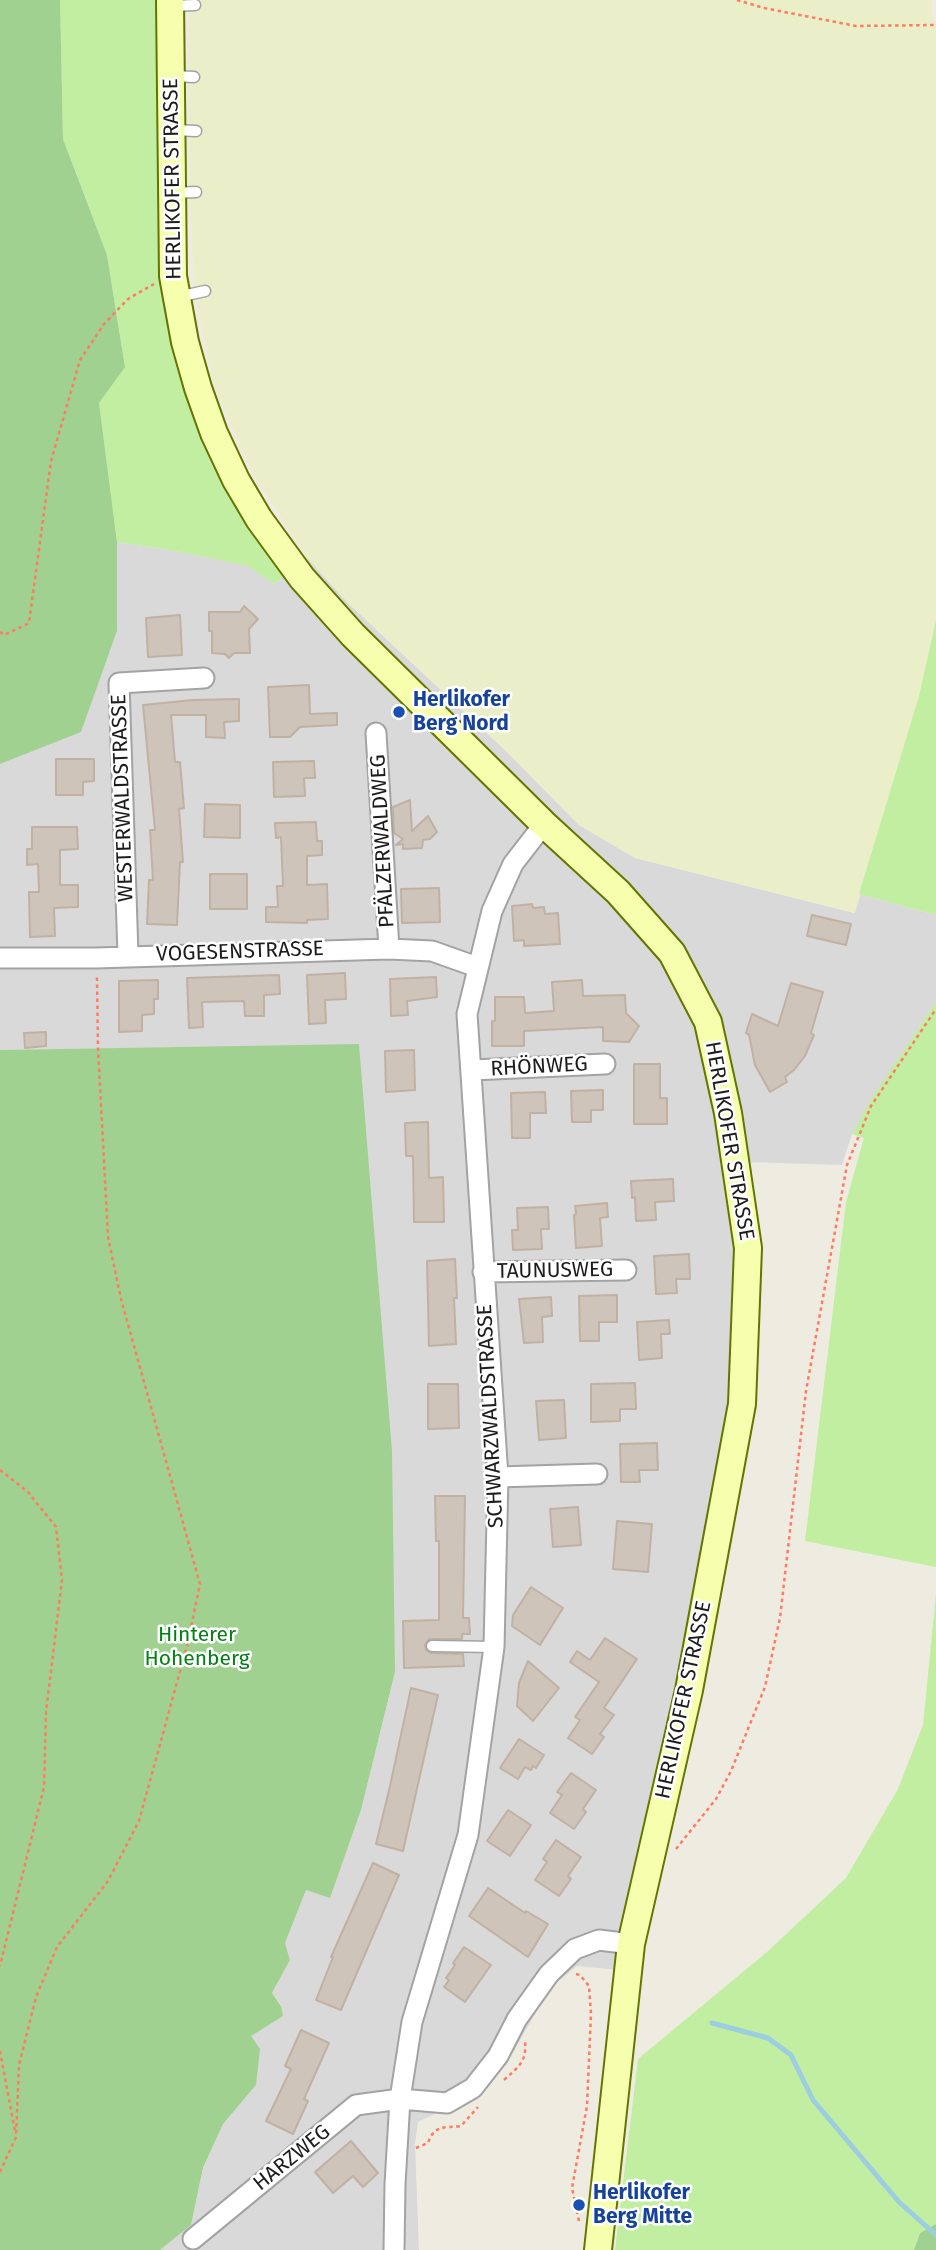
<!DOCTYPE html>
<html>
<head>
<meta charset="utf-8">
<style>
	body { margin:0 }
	canvas { display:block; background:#eeebe0 }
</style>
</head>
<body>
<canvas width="936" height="2250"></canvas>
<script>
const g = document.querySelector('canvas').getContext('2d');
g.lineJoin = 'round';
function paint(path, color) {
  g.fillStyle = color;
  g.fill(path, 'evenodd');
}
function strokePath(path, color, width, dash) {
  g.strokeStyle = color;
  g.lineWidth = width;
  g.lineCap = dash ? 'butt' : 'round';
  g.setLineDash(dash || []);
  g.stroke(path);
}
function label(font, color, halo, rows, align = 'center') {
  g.font = font + ' "Fira Sans",sans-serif';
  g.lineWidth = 5;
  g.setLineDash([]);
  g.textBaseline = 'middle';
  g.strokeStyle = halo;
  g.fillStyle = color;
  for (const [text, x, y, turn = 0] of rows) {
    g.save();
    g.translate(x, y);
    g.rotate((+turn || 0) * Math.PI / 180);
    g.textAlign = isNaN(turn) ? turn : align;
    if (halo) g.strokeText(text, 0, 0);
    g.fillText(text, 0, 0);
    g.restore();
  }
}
const residential = new Path2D(`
	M117,542L176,551L249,566L274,584L308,559L349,604L507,752L579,825L635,858L854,913L859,894L936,915V1002L873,1097L852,1134L842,1165L747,1162L759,1259L673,1804L639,1972L577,1966L549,1989L506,2065L473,2095L418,2122L415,2143L419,2250H160L191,2225L203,2169L223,2124L256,2085L250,2036L281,2005L272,1993L290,1960L285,1943L306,1890L330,1897L361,1810L395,1672L359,1045L0,1050V764L81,731L117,631Z`);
const farmland = new Path2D(`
	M189,0H932V24L936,25V620L919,696L855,913L635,858L579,825L507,752L349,604L308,559L252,472L215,388L204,339L194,281L190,195Z`);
const grass = new Path2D(`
	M60,0H157L158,177L163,262L174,342L286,575L274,584L248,566L176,551L117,542L99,403L125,366L107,255L63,139Z
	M936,620V915L859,894L919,696Z
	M936,1002V1567L805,1541L846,1202L864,1138L852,1134L873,1096Z
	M936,1594V2224L920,2233L914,2250H615L638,2059L767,1952L846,1878L898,1789L923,1725Z`);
const forest = new Path2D(`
	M0,0H60L63,139L107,255L125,367L99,403L117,542V631L81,732L0,764Z
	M359,1044L392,1451L395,1672L361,1810L330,1898L306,1890L285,1943L290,1960L272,1993L281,2006L283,2016L251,2036L260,2049L256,2085L223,2124L203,2168L191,2225L160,2250H0V1050Z
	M936,2224V2250H914L920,2233Z`);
const stream = new Path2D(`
	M712,2023L768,2038L791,2055L813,2100L899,2202L936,2235`);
const building = new Path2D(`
	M244,606L258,619L249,629L250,653H234L229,658L225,654L212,653V631H209V612H240Z
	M180,615L182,655L148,657L146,618Z
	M309,685L310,714L337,713V725L300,727L290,737H270L268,687Z
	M239,699V721L224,722L225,738L206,737V715H171L175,762H180L184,808L179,809L183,862H180L177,925L147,924L149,880H153L150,830H155L143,705L193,700Z
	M56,759H94V781L83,782V795H56Z
	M314,761L315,778H304L305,796L274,797L273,762Z
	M410,800L412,831L428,816L437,832L430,839L423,840L422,848L403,849V844L396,845L403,839L394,833L393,807Z
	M205,804L240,805V838L204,837Z
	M316,822L317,841H322V855L307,856V885L327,884L328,919L307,920V923L266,922V907H278L277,886H283L281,837L276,838L275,823Z
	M32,827H77L78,849L60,850V885H78V907L54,908L55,936L30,937L29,892H39L38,864L27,865V849H32Z
	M210,874H247V909H210Z
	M439,888L440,922L402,923L401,889Z
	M532,904L533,908L544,907L545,914L558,913L560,944L524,946V940L514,941L512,906Z
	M812,915L851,924L846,945L807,936Z
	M345,973L346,999L325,1000L326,1023L309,1024L307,975Z
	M279,975L280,994L264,995V1016H245L244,1001L202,1002L203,1027L189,1028L187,978Z
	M436,977L437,997L407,1001L408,1015L391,1016L390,979Z
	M158,980V999H154V1014L142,1015V1031L119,1032V981Z
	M582,980L583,996L625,995L626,1013L639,1026L629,1042L603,1041V1027L524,1031V1046H492V1021H495V997H524L525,1013L554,1011L552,982Z
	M791,983L823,992L811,1033L814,1035L805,1056L794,1070L785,1077L787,1082L770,1092L755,1065L749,1035L746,1033L752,1014L778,1026Z
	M46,1032V1046L25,1048L24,1033Z
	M414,1050L415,1090L386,1092L385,1051Z
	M634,1064H660V1098H667V1124H634Z
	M603,1090V1110H591V1122H572L571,1091Z
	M545,1092L546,1113H530V1138H512L511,1093Z
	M428,1122L429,1178L443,1177L444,1222H414L413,1156H406L405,1123Z
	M673,1179L674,1201L655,1202L656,1220L636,1221L635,1197L632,1198L631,1181Z
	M607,1203L608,1217L600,1218L602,1246L576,1248L574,1215L576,1214L575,1206Z
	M548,1207L549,1229H541L542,1249L513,1250L512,1230H518L517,1208Z
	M689,1254L690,1279H676L677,1293L656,1294L654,1256Z
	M455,1259L457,1298H454L456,1344L429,1346L427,1261Z
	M617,1295V1322H599V1341H580L579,1296Z
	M551,1297L552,1316L542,1317L543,1342L524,1343L519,1299Z
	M669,1320L670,1334H661L662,1358L639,1360L637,1322Z
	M635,1383L636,1409H620V1421L591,1422V1384Z
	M428,1384H458L459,1428L428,1429Z
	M564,1400L566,1438L539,1440L536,1401Z
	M657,1443L658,1470H639L640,1482H621L620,1444Z
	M435,1496H465L463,1618H469L470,1634H462V1639H429L425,1645L426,1650L431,1653L463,1654L464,1666L404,1668L403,1621L439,1620V1541H436Z
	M578,1507L581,1545L553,1547L550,1509Z
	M617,1521L652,1524L648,1572L613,1569Z
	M531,1587L563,1608L540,1645L512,1626L513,1615Z
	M605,1638L637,1659L604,1708L614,1715L600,1734L604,1737L592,1754L568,1738L580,1720L575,1717L599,1682L570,1662L577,1651L590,1660Z
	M528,1661L559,1688L533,1721L517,1706L519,1683Z
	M411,1688L438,1695L403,1851L376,1844L390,1786Z
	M519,1739L544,1755L536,1768L533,1766L531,1770L525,1767L518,1779L500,1768Z
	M571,1773L596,1790L583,1809L586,1812L574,1829L550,1813L562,1795L557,1792Z
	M508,1810L531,1825L510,1856L487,1841Z
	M556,1840L581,1857L568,1876L571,1879L559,1896L535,1880L547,1862L543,1859Z
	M373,1863L399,1875L341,2010L316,2000L333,1957H331Z
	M488,1888L525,1913L526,1911L548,1924L528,1957L469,1916Z
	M464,1947L491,1965L465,2002L444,1987L449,1980L446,1978L455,1965L453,1963Z
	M301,2030L329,2043L304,2099L308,2101L293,2134L266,2121L291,2069L285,2066Z
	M351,2141L378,2173L363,2187L353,2176L333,2193L315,2172Z`);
const path = new Path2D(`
	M737,0L764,8L856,26L936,25
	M0,632L4,635L29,623L51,461L80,360L104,324L128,299L154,284
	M0,1470L28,1492L56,1527L62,1580L46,1712L44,1787L0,1966
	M676,1849L716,1799L731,1771L765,1687L780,1618L806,1391L847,1165L871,1106L936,1009
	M576,1974L580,1975L589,1986L591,2014L587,2106L572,2188L579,2221
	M0,2051L15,2131
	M504,2080C518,2067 527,2062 525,2042
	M416,2148L428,2143C434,2125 444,2128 461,2126L478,2107
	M0,2172L16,2137L19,2065L36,1997L57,1947L108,1881L139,1821L187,1646L200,1584L121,1299L108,1237L98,1048L97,977`);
const service = new Path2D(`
	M171,6L195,5
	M173,76L194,77
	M172,130L196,131
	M172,193L196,192
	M178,297L205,291
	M432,1646L494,1647`);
const minor = new Path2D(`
	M376,733L389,949
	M128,955L119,683L204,678
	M0,958H96L389,949L432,951L477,967
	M472,1070L605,1064
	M483,1272L626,1270
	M498,1477L597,1474
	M193,2239L356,2105L400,2099L447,2103L473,2088L498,2056L517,2019L549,1974L575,1949L599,1940L631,1944
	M394,2250L395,2184L400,2099L412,2022L468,1835L494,1647L498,1477L467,1014L492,911L513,864L544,824`);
const secondary = new Path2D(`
	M170,0L173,276L185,342L198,388L214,433L236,480L259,519L302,578L353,635L544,824L618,892L672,953L708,1022L728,1113L748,1248L742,1404L689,1690L631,1944L598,2250`);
const markers = [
	[399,712,7,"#1a4fb4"],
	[579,2205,7,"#1a4fb4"]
];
const streetNames = [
	["HERLIKOFER STRASSE",173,179,-91],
	["WESTERWALDSTRASSE",123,798,-92],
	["PFÄLZERWALDWEG",383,841,-93],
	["VOGESENSTRASSE",240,952,-2],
	["RHÖNWEG",539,1067,-3],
	["HERLIKOFER STRASSE",729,1141,80],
	["TAUNUSWEG",555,1271,-1],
	["SCHWARZWALDSTRASSE",491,1416,-93],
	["HERLIKOFER STRASSE",684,1700,-78],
	["HARZWEG",292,2158,-39]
];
const transitNames = [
	["Herlikofer",413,700],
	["Berg Nord",413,724],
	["Herlikofer",593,2193],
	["Berg Mitte",593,2217]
];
const parkNames = [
	["Hinterer",197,1635],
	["Hohenberg",197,1659]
];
paint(residential, '#dad9d9');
paint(farmland, '#eaefc9');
paint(grass, '#c2eea1');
paint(forest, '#a0d191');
strokePath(stream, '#9ccde0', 5);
paint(building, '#cec4b9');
strokePath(building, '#c1b1a2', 2);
strokePath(service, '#a3a3a3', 13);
strokePath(minor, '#a3a3a3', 23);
strokePath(secondary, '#627600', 30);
strokePath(path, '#ff7b61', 2.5, [3.5, 3.5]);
strokePath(service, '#fff', 10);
strokePath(minor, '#fff', 19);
strokePath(secondary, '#f5ffae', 26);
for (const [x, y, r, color] of markers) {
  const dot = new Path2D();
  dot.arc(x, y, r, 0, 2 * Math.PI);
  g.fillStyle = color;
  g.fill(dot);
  strokePath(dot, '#fff', 2.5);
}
label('21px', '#1c1c1c', '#fff', streetNames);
label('bold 21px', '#164399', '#fff', transitNames, 'left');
label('21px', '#028115', '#fff', parkNames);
</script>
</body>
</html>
